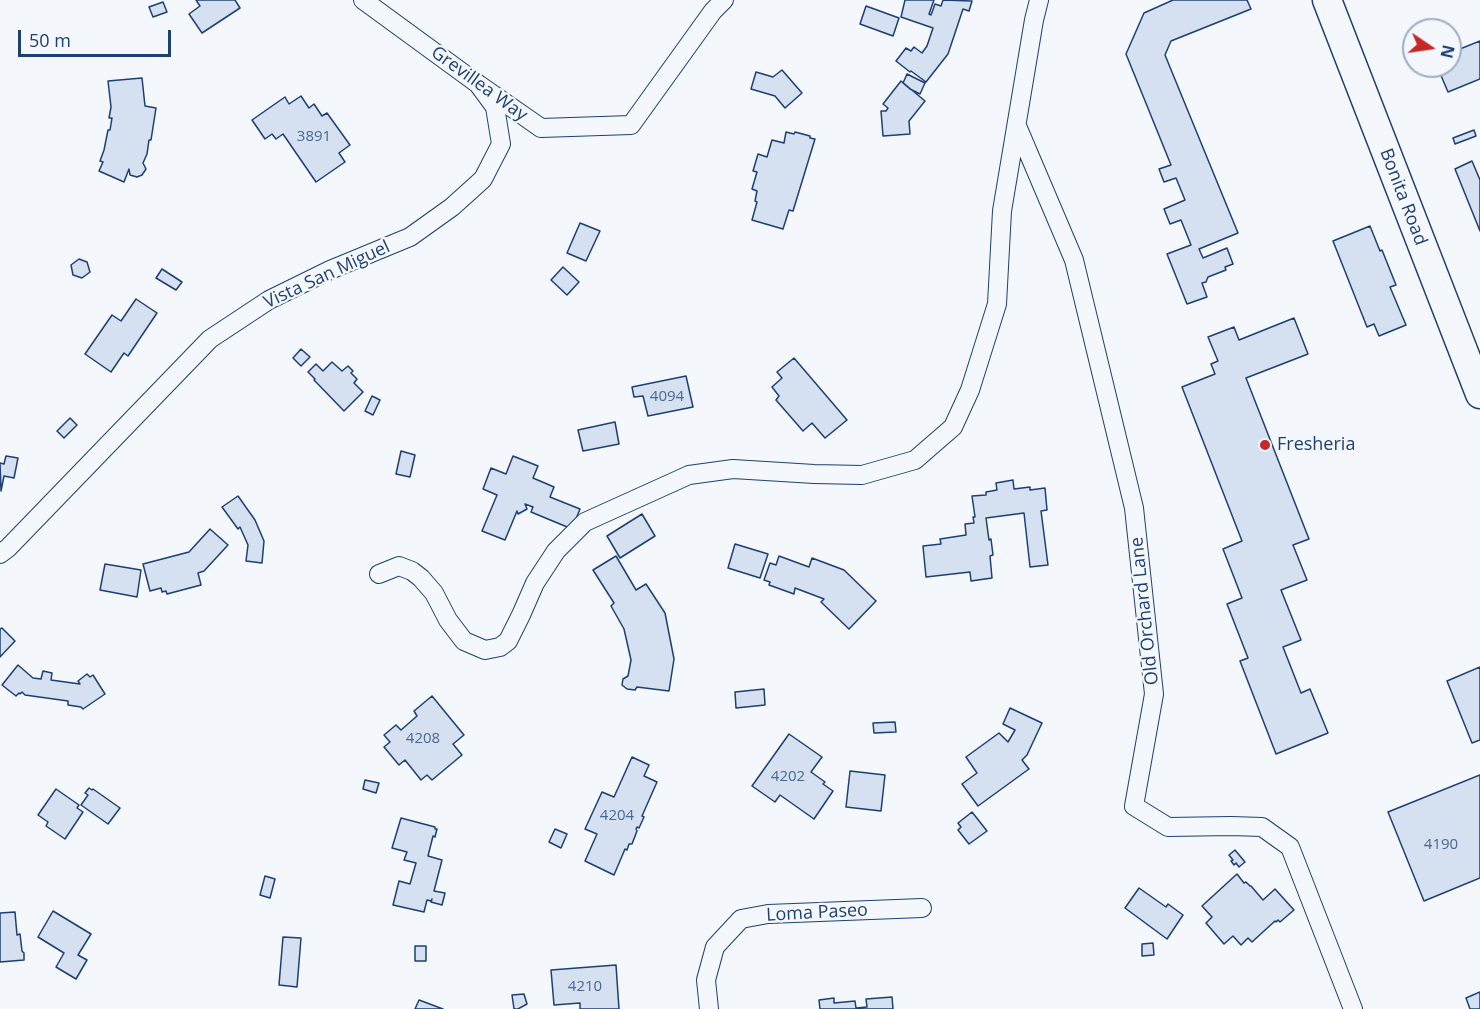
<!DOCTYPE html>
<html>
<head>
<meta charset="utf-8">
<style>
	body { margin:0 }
	#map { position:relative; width:1480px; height:1009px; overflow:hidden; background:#f4f7fb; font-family:"Open Sans",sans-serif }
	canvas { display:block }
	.north { position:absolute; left:1402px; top:18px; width:60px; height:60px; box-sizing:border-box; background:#f4f7fb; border:2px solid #9eadc5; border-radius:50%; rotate:103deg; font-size:16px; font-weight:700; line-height:24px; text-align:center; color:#1d3f73 }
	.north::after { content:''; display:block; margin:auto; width:21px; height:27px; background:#c62828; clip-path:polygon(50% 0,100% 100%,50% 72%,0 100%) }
	.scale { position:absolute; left:18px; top:30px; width:153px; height:27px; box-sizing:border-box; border:3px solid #1d3f73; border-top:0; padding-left:8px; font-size:18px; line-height:21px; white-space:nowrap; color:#1d3f73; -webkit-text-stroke:4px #f4f7fb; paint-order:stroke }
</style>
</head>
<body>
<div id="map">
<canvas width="1480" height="1009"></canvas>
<div class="north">N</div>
<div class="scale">50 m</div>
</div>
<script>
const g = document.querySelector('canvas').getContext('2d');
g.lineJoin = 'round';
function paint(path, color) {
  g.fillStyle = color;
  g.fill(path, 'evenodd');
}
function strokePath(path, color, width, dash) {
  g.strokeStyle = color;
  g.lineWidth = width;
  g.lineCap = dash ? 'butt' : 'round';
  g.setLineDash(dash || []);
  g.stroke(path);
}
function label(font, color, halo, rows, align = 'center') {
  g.font = font + ' "Open Sans",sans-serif';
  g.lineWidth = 4.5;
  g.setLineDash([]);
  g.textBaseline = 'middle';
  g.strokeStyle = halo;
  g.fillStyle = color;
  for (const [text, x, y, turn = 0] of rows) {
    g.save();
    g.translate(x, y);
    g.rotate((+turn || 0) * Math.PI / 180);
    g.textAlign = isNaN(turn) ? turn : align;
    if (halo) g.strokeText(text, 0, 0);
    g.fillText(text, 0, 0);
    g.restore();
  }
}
const building = new Path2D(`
	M196,0H235L240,8L202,33L189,14L200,6Z
	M905,0H934L929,14L931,15L935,4L941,6L943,0L972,1L969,11L963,9L948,54L926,82L911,71L910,72L896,61L906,48L911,51L914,47L922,53L927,46L933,28L901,17Z
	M1173,0H1247L1251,9L1171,41L1165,55L1238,233L1199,249L1203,258L1227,248L1233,264L1225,267L1226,270L1208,277L1206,282L1202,283L1207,297L1187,304L1167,254L1191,245L1181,220L1170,224L1164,209L1185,200L1176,178L1164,182L1159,169L1171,165L1126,54L1144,13Z
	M163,2L167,12L153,17L149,7Z
	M866,6L899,18L893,36L860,24Z
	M1480,41V79L1448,92L1437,66H1450V53Z
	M782,70L802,93L785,108L775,96L751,89L756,72L773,77Z
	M907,74L925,83L920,94L910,89L903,83Z
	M142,78L145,106L156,108L151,140H149L147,154L143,163L146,169L142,175L137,177L130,175L129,169L124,182L99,171L103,162L100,161L104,150L108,130H110L112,118H109L111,107L108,81Z
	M901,81L925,101L909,121L910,134L883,136L881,111H886L888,108L883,104Z
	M301,96L309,108L314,104L322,116L327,113L350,145L339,153L345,162L316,182L283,134L276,139L272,134L265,139L252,120L285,97L289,104Z
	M1474,130L1476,136L1455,144L1453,138Z
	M786,132L794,134L795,132L810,136V138L815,139L793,211L789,210L783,229L752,220L757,202L755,201L757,191L752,189L757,172L753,171L758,154L767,157L772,140L784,143Z
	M1472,161L1480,180V231L1455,169Z
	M580,223L600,231L586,261L567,253Z
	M1370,226L1380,251L1382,250L1396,285L1390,287L1406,325L1379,336L1374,324L1367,327L1333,241Z
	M79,259L87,262L90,272L82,278L73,275L71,265Z
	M563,267L579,282L567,295L551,280Z
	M162,269L182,282L176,290L156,278Z
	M136,299L157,313L128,356L124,353L111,372L85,354L112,315L121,321Z
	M1294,318L1308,354L1246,378L1309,539L1293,545L1307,580L1281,590L1301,640L1283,647L1301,693L1310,689L1328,733L1276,754L1240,661L1248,658L1227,604L1242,598L1223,549L1242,541L1182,387L1215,374L1211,364L1218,361L1208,337L1234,327L1239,340Z
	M301,349L310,357L301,366L293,358Z
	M794,358L847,420L825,438L812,423L803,431L776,400L779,396L772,387L782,378L777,372Z
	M332,362L342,371L348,366L353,371L351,373L357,379L354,383L363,392L344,411L314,380L315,379L308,372L316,364L323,371Z
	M686,376L693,407L648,416L643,396L634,397L632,387Z
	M372,396L380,400L373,415L365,411Z
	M70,418L77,425L64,438L57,431Z
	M615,422L619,444L583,451L578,430Z
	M401,451L415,455L410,477L396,474Z
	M6,456L18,458L14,478L4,476L1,491L0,463L4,464Z
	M513,456L538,466L533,478L554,487L550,497L580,509L572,529L531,512L533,507L525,504L527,509L518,514L517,511L505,540L482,531L497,495L483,489L491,468L506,474Z
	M1013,480L1014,489L1030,487V490L1045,488L1047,510L1041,511L1048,565L1030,567L1024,513L986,518L989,540L991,539L993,555L990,556L992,578L971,581L970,572L926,577L923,546L941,544L940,539L966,535L965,524L974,523L973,517H975L972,496L986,495V492L997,490L996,483Z
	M238,496L255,520L264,541L262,563L246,561L248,545L240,527L238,529L222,507Z
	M642,514L655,536L620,558L607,536Z
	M210,529L228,545L204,571L198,573L201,585L167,594L166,591L162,592L161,588L150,591L143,564L189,552Z
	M735,544L768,554L760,578L728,568Z
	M616,556L636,590L646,584L665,613L674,659L669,691L637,687L635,690L627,689L622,685L623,679L628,676L631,660L624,629L611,606L614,603L593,570Z
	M779,556L809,567L812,558L844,570L876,601L849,629L821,602L824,599L795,588L794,594L769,585L770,582L764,580L770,563L776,565Z
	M105,564L141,570L137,597L100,590Z
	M2,628L15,641L0,657V629Z
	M18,665L33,678L41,679L43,671L52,673L51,680L80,684L78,681L87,674L90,677L93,675L105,694L83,709L81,707L68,705V701L25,695L22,692L20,694L19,693L16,696L2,685Z
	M1480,667V740L1472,743L1447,681Z
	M764,689L765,705L736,708L735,692Z
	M432,696L464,735L453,744L462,755L432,780L427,775L421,780L405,760L399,765L384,747L390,742L384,735L396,725L401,730L417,716L414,711Z
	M1010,708L1042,723L1027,755L1022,760L1029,769L978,806L962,784L977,773L966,757L999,733L1008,742L1015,730L1003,724Z
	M895,722L896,732L874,733L873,723Z
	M789,734L822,757L811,772L825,782L823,784L833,791L814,819L780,795L775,802L752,786Z
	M632,757L649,765L644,776L657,782L642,816L644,817L639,828L637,827L636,829L637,831L632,844H629L627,850L625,849L614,875L585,861L597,834L585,829L602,792L614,797Z
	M850,771L885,775L881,811L846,807Z
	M1480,775V878L1424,901L1388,812Z
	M365,780L379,783L376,793L363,789Z
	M89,788L92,790L93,789L120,808L108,824L81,805L88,795L85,793Z
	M56,789L79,805L77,808L83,812L65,839L46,826L48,822L38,815Z
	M972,812L987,831L969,844L958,830L961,827L958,823Z
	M401,818L435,827V829H437L435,837L433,836L428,856L442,860L434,891L445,893L442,905L431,902L432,899L431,901L427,900L424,912L393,905L399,881L410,884L416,863L404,860L407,852L392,848Z
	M555,829L567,834L561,848L549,842Z
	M1235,850L1245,862L1239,867L1236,863L1234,865L1231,861L1233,860L1229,855Z
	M1237,874L1244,883L1246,882L1250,886H1251L1263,900L1275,889L1294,910L1280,922L1278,920L1276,922L1275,921L1252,942L1248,938L1241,945L1233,936L1224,944L1206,923L1212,917L1202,906Z
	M265,876L275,879L270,898L260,895Z
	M1139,888L1166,907L1168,904L1183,915L1167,939L1125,908Z
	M53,911L91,934L78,955L87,960L76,979L56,967L64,953L38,937Z
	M15,912L17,935L20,934L22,951L24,953V960L0,962V913Z
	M283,937L301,938L297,987L279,985Z
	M1153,943L1154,955L1142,956V944Z
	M415,946H426V961H415Z
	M616,965L619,1009H580V1003L554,1005L551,970Z
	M1480,992V1009H1470L1466,998Z
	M524,994L527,1004L518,1009H514L512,995Z
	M892,997L893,1009H820L819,1000L834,998V1003L855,1001L856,1008L867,1007L866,999Z
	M419,1000L443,1009H415Z`);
const street = new Path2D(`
	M363,0L478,84L541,128L631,125L713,11L724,0
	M1017,126L1074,260L1134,508L1154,694L1134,806L1168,827L1231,826L1262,827L1290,847L1353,1009
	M0,554L8,548L210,339L269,300L330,270L410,237L452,207L483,179L501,144L495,107L478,84
	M379,574L399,566L412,571L421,578L434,593L448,620L464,641L485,650L500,647L508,641L521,615L535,583L556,551L585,522L689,475L733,469L814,474L862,475L915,460L953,427L970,390L997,304L1002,211L1034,20L1039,0
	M709,1009L706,980L715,947L741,919L768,914L922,908`);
const primary = new Path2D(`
	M1327,0L1480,394`);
const markers = [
	[1265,445,6,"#c62828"]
];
const numberNames = [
	["3891",314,137],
	["4094",667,397],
	["4208",423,739],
	["4202",788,777],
	["4204",617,816],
	["4190",1441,845],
	["4210",585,987]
];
const streetNames = [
	["Grevillea Way",479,84,36],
	["Bonita Road",1403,197,69],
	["Vista San Miguel",327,275,-25],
	["Old Orchard Lane",1145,611,-96],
	["Loma Paseo",817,913,-3]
];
const poiNames = [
	["Fresheria",1277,445]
];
paint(building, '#d5e0f0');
strokePath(building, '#1d3f73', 1.5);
strokePath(street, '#1d3f73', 20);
strokePath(primary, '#1d3f73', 31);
strokePath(street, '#f4f7fb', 18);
strokePath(primary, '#f4f7fb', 28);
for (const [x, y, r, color] of markers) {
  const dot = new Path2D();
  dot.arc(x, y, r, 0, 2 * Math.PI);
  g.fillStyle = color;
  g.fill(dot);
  strokePath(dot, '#f4f7fb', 2);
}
label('15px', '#4b6792', null, numberNames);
label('18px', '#1d3f73', '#f4f7fb', streetNames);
label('18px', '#1d3f73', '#f4f7fb', poiNames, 'left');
</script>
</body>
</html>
